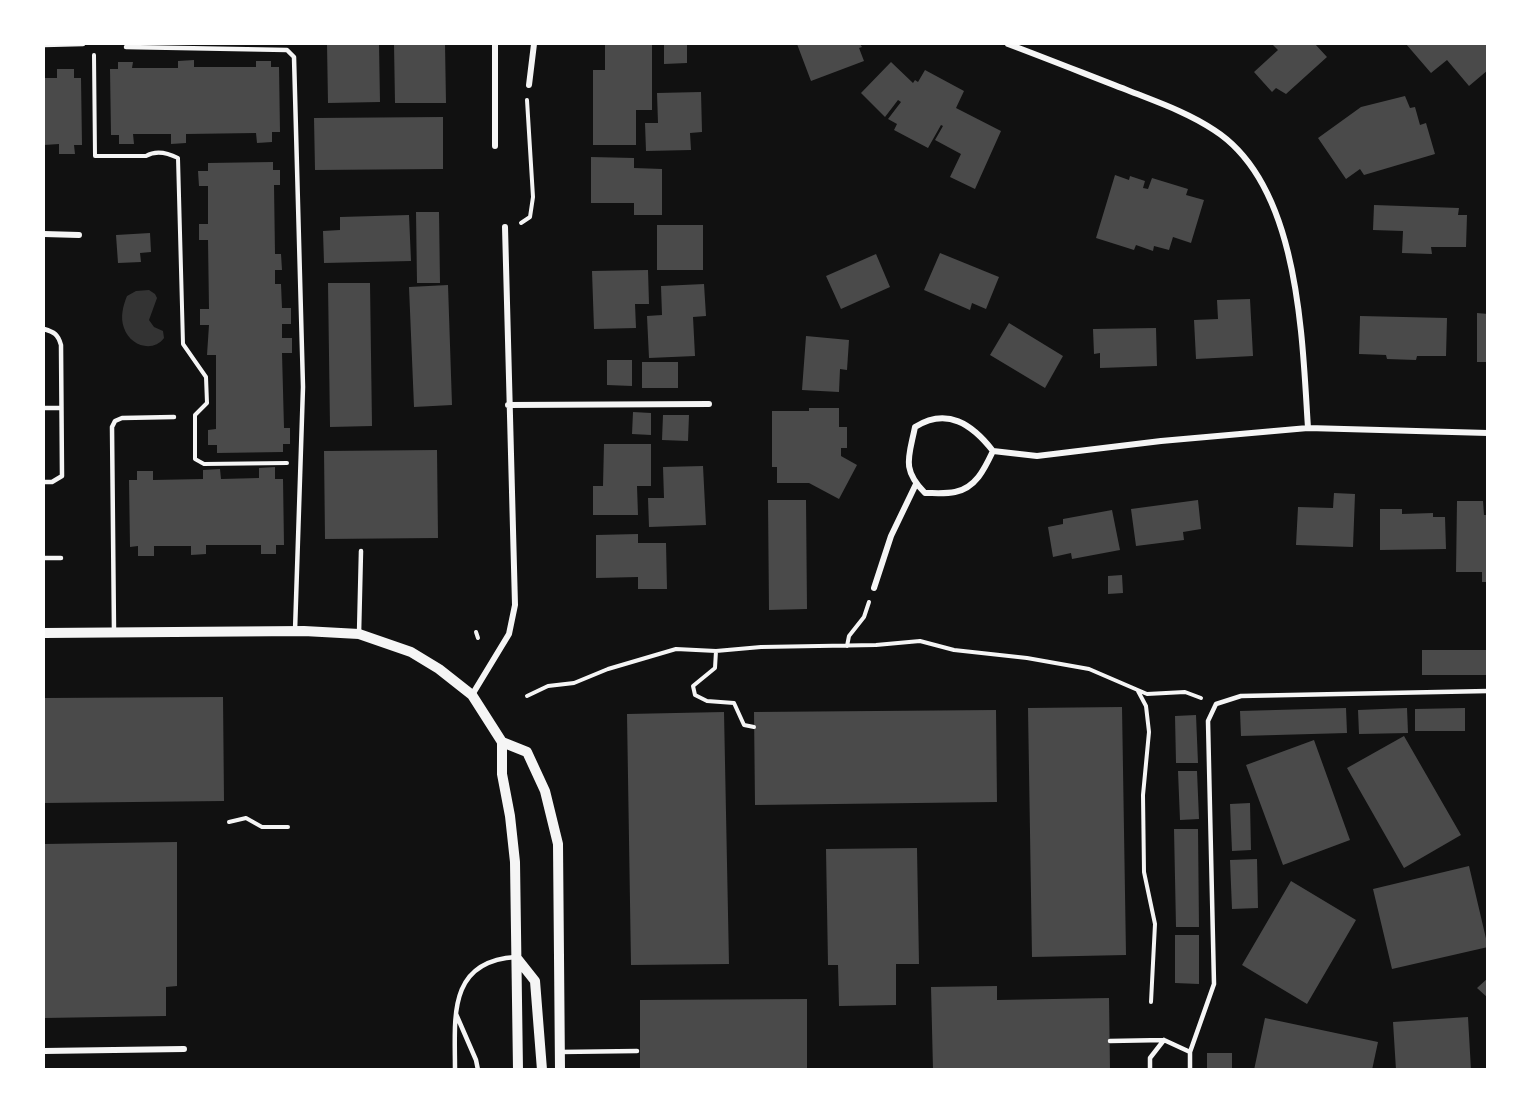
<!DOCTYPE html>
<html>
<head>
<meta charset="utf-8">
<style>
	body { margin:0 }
	#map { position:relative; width:1531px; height:1113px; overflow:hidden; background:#111; font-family:"PT Serif",serif }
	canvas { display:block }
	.frame { position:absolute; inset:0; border:45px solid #fff; pointer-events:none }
</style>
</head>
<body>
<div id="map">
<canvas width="1531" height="1113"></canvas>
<div class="frame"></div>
</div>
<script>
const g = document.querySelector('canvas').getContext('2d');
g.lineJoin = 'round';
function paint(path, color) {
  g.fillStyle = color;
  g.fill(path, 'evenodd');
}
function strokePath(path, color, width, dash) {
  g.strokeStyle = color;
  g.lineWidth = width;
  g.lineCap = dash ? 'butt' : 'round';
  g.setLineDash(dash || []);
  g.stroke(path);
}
const water = new Path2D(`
	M149,290L155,294L157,298L149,320L154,327L163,331L164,338C153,353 130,346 124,328C120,317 123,306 127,296L136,291Z`);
const building = new Path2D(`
	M327,44H379L380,102L328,103Z
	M394,44H445L446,103H395Z
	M605,44H652V110H636V145H593V70H605Z
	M664,44H687V63L664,64Z
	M797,44H860L862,47L859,48L864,61L811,81Z
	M1272,44H1315L1327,57L1286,94L1276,88L1272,92L1254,72L1278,50Z
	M1406,44H1488V70L1469,86L1447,60L1431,73Z
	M194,60V67H256V61H271V67H279L280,132H272V142L257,143L256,133L186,134V143L171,144V134H133L134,144H119V135H111L110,69H118V62H133L132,68H178V61Z
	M891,62L913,83L915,80L918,82L925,70L964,91L956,108L1001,131L975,189L950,177L961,154L935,140L943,126L941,125L928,148L894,130L897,124L888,119L901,102L898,100L885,117L861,93Z
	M57,69H74V78H81L82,145H74L75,154H59V144L44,145V78H57Z
	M701,92L702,132L690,133L691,150L646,151L645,123H658L657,93Z
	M1405,96L1410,108L1415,107L1420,125L1426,123L1435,154L1364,175L1360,169L1346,179L1318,138L1361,107Z
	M443,117V169L315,170L314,118Z
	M591,157L634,158V168L662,169V215H634V203H591Z
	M273,162V170H280V185H274L275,254H281L282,270H275V284H281L282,308H291V324H282V338H292V353H282L284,428H290V444H283V452L217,453V445H208V430L216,429V355H207L209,325H200V309H209L208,240H199V224H208V186H199L198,171H208V163Z
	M1115,175L1129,180L1130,176L1145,181L1143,188L1148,189L1152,178L1188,189L1186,195L1204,200L1191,243L1173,237L1169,250L1154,246L1153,251L1136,245L1134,250L1096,238Z
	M1374,205L1459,208L1458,215H1467L1466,247H1431L1432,254L1402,253L1403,231L1373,230Z
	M416,212H439L440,283H417Z
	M409,215L411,261L324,263L323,231L340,230V217Z
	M657,225H703V270H657Z
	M150,233L151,252L140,253L141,262L118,263L116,235Z
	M940,253L999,277L986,309L972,303L970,310L924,290Z
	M876,254L890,287L841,309L826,276Z
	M648,270L649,304H635L636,328L594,329L592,271Z
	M328,283H370L372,426L330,427Z
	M704,284L706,316L693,317L695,356L649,358L647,316L662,315L661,286Z
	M448,285L452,405L414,407L409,287Z
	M1250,299L1253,356L1196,359L1194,320L1218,319L1217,300Z
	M1477,313L1488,314V362H1477Z
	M1360,316L1447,318L1446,356H1417L1416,360L1387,359L1386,355L1359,354Z
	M1009,323L1063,356L1045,388L990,355Z
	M1156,328L1157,366L1100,368V353L1094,354L1093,329Z
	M806,336L849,340L847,370L840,369L839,392L802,390Z
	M607,360H632V386L607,385Z
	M642,362H678V388H642Z
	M809,408H839V427H847V448H841V456L857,465L839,499L809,483H777V467H772V411H809Z
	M633,412L651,413V435L632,434Z
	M663,415H689L688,441L662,440Z
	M604,444H651V486H637L638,515H593V486H603Z
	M437,450L438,538L325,539L324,451Z
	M703,466L706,525L649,527L648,498H664L663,467Z
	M275,467V479H283L284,545H276V554H261V545H206V554L191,555V546H154V556H138V546L130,547L129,480H137V471H153V480L203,479V470L220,469L221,479L259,478V468Z
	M1334,493L1355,494L1353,547L1296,545L1298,507L1333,508Z
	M768,500H806L807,609L769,610Z
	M1198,500L1201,529L1183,532L1184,540L1136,546L1131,509Z
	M1457,501H1483L1484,515H1488V582H1482V572H1456Z
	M1380,509H1402V514L1433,513V517H1445L1446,549L1380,550Z
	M1112,510L1120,550L1072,559L1071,553L1053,557L1048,527L1063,524V519Z
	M638,534V543H666L667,589H638V577L596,578V535Z
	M1122,575L1123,593L1108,594V576Z
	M1422,650H1488V675H1422Z
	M223,697L224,801L44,803V698Z
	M1122,707L1126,955L1032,957L1028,708Z
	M1346,708L1347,733L1241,736L1240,711Z
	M1407,708L1408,733L1359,734L1358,710Z
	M1465,708V731H1415V709Z
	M996,710L997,802L755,805L754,712Z
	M724,712L729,964L631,965L627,714Z
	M1196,715L1198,763H1176L1175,716Z
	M1404,736L1461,835L1404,868L1347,768Z
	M1314,740L1350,840L1283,865L1246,765Z
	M1178,771H1197L1199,819L1180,820Z
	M1250,803L1251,850L1232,851L1230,804Z
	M1174,829H1198L1199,927H1176Z
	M177,842V986L166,987V1016L44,1018V844Z
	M917,848L919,964H896V1005L839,1006L838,965H828L826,849Z
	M1257,859L1258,908L1232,909L1230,860Z
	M1469,866L1488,947L1392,969L1373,889Z
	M1291,881L1356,920L1307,1004L1242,965Z
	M1175,935H1199V984L1175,983Z
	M1488,978V998L1477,988Z
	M997,986V1000L1109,998L1110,1070H933L931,987Z
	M807,999V1070H640V1000Z
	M1468,1017L1471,1070H1396L1393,1022Z
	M1265,1018L1378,1042L1372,1070H1254Z
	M1207,1053H1232V1070H1207Z`);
const path = new Path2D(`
	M94,55L95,156H146C156,150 168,153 178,158L183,344L206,377L207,403L195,415V459L204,464L287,463
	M521,223L530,217L533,197L527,100
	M476,632L478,638
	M847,646L849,636L864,617L869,602
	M716,651L715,668L693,686L695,695L707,701L734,703L744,725L754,727
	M1138,691L1146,706L1149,732L1143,795L1144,872L1155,924L1151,1002
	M527,696L548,686L574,683L608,669L676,649L716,651L761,647L876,645L920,641L954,650L1027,658L1089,669L1147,694L1185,692L1201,698
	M229,822L246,818L262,827H288`);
const service = new Path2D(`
	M44,45L83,44
	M126,47L287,50L294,57L303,387L295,631
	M44,329C54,332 58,334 61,345L62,476L52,482H44
	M44,408H61
	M44,558H61
	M114,632L112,427L115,421L122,418L174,417
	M359,634L361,551
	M456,1014L476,1060L478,1070
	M1110,1041L1164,1040L1190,1052V1070
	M560,1052L637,1051
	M1190,1052L1214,984L1208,721L1216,704L1241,696L1488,691
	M455,1070C455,1018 447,961 516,957
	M1150,1070V1058L1164,1040`);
const minor = new Path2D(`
	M495,44V146
	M1008,44C1048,59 1088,75 1127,90C1157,102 1187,112 1214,130C1300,185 1302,338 1308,428
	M529,85L534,44
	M44,234L79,235
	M508,405L709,404
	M993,451C985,468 976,488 955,492C946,494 934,493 925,493C901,469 909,457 915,427C947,407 972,424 993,451L1037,456L1161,441L1308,428L1488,433
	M874,588L891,536L916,484
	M472,695L509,634L515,605L505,227
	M44,1051L184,1049`);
const tertiary = new Path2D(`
	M44,633L304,631L359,634L411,652L439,669L472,695L502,742
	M502,742L527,752L545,791L558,844L560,1070
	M502,742V774L510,816L515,862L518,1070
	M516,957L535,981L542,1070`);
paint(water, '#333');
paint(building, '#4a4a4a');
strokePath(path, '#f5f5f5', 4);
strokePath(service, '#f5f5f5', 4.5);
strokePath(minor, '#f5f5f5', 6);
strokePath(tertiary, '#f5f5f5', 10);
</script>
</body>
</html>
